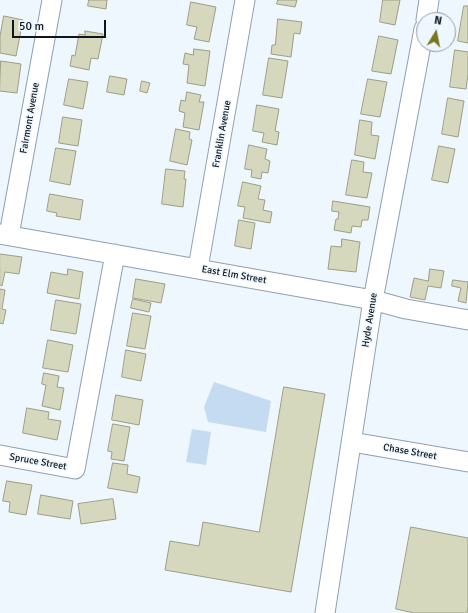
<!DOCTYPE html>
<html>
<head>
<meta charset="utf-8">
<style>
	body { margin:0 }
	#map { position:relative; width:468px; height:613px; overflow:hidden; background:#eef6fe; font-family:Signika,sans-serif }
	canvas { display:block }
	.north { position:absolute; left:416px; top:12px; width:40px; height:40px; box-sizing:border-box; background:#eef6fe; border:1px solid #949ca4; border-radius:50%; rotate:10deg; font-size:11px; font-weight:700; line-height:16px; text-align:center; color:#0e151c }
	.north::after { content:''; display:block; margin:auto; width:14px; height:18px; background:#777820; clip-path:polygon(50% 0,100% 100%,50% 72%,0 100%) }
	.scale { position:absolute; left:12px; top:20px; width:94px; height:18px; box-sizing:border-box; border:2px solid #0e151c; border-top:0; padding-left:5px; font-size:12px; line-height:14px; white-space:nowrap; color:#0e151c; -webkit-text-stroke:3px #eef6fe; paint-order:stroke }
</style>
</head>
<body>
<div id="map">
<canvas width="468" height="613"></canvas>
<div class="north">N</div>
<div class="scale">50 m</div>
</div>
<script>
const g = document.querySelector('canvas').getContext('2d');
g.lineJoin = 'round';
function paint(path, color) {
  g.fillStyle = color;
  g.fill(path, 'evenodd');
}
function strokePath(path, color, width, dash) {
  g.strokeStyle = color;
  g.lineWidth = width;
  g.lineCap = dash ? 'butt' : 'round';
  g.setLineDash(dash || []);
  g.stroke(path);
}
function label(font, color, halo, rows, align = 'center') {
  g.font = font + ' Signika,sans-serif';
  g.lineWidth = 3;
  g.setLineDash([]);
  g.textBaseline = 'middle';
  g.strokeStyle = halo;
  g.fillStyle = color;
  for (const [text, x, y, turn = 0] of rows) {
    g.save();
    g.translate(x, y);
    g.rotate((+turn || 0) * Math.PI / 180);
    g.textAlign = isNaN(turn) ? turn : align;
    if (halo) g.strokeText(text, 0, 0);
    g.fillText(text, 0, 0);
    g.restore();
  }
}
const green = new Path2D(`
	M214,382L271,401L266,432L208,422L204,407Z
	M192,429L211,432L206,465L186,462Z`);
const building = new Path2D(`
	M89,0H107L106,9L88,6Z
	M278,0H297L295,7L277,4Z
	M383,0H400L395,25L380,22Z
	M191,2L216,7L209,42L194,39L197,27L187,25Z
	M464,6H468V43L458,41Z
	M4,16L23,20L16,56L0,53V37Z
	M278,19L302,22L300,34L294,33L291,57L271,54L272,45H275Z
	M85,31L103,34L98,59L91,58L89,70L70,66L72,55L75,56L79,34L85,35Z
	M379,36L398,40L391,74L372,71Z
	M194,49L210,51L205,86L187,83L189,65L183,64L185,53L193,55Z
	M455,50L468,52V75L466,89L450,87Z
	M269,58L288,61L282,98L263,95Z
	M1,61L21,64L17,93L0,91Z
	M110,76L127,79L124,95L107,92Z
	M69,79L88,82L83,109L64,105Z
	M368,79L387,82L380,117L361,114Z
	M142,81L150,83L147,93L140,91Z
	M187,92L201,95L199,102H204L199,130L183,127L185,113L179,111L181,100L185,101Z
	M448,98L464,101L458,137L442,134Z
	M257,105L279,109L275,131L279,132L277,145L262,142L264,133L253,131Z
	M63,117L82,120L78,146L59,143Z
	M360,120L372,122L371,135L379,136L375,159L355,155Z
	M176,129L190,132L189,139L192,140L187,165L170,161Z
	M249,145L267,149L265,159L270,161L268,173L262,172L261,179L251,177L252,170L245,169Z
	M439,146L455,149L448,183L432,180Z
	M56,148L76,151L70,185L50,181Z
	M352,160L364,162L363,172L372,173L367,198L346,195Z
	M166,169L185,171L184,179H186L183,207L162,204Z
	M243,182L261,186L258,199L265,200L263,210L272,212L270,223L243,218L245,207L238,206Z
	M50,194L83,200L80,220L56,216L57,213L47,211Z
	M333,201L370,207L368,220H362L361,227L352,226L351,233L334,230L336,219H338L339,212L332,211Z
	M239,220L255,223L251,249L235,246Z
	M342,239L360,242L356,272L328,269L331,246L341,247Z
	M0,254L22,257L19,274L5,272L2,286L0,285Z
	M68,269L83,272L79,299L47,293L51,272L67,275Z
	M430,269L444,271L441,288L428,286L425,300L410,297L414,278L428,281Z
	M136,279L165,284L161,303L133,298Z
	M453,280L468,282L466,303L458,301L461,288L452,286Z
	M0,289L5,290L2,309L6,310L3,324L0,323Z
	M133,299L151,303L149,312L131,308Z
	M56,300L81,304L76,334L51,330Z
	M133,313L151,316L145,349L127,346Z
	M48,340L73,345L68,372L43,368Z
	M126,350L146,354L141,381L122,377Z
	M44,373L59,376L57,387L64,388L60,410L42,406L46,385L42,384Z
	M284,387L325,394L291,592L165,570L170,541L199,546L203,522L259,532Z
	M116,395L143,400L139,425L112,420Z
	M27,408L49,412L48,419L61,421L57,440L23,433Z
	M113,424L130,427L124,461L111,459L112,452L108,451Z
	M113,463L128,465L127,474L140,477L137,493L108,488Z
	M7,481L32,485L26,515L9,512L10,502L3,501Z
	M41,495L73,501L70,519L38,514Z
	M113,499L116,519L81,524L78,504Z
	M411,527L468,538V606L467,613H414L396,609Z`);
const minor = new Path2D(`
	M426,20L429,0
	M0,234L373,300L406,309L468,320
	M9,235L52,0
	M198,268L245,0
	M352,442L468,462
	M0,455L75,469L115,254
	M325,613L373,300L424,29`);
const streetNames = [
	["Fairmont Avenue",30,118,-80],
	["Franklin Avenue",222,134,-80],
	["East Elm Street",234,275,10],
	["Hyde Avenue",370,320,-81],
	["Chase Street",410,452,10],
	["Spruce Street",38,462,10]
];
paint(green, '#c4dbf2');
paint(building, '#d6d8bd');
strokePath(building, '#9c9e85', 1);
strokePath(minor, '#8da1b4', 21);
strokePath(minor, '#fff', 19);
label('10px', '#0e151c', '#eef6fe', streetNames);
</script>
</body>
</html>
